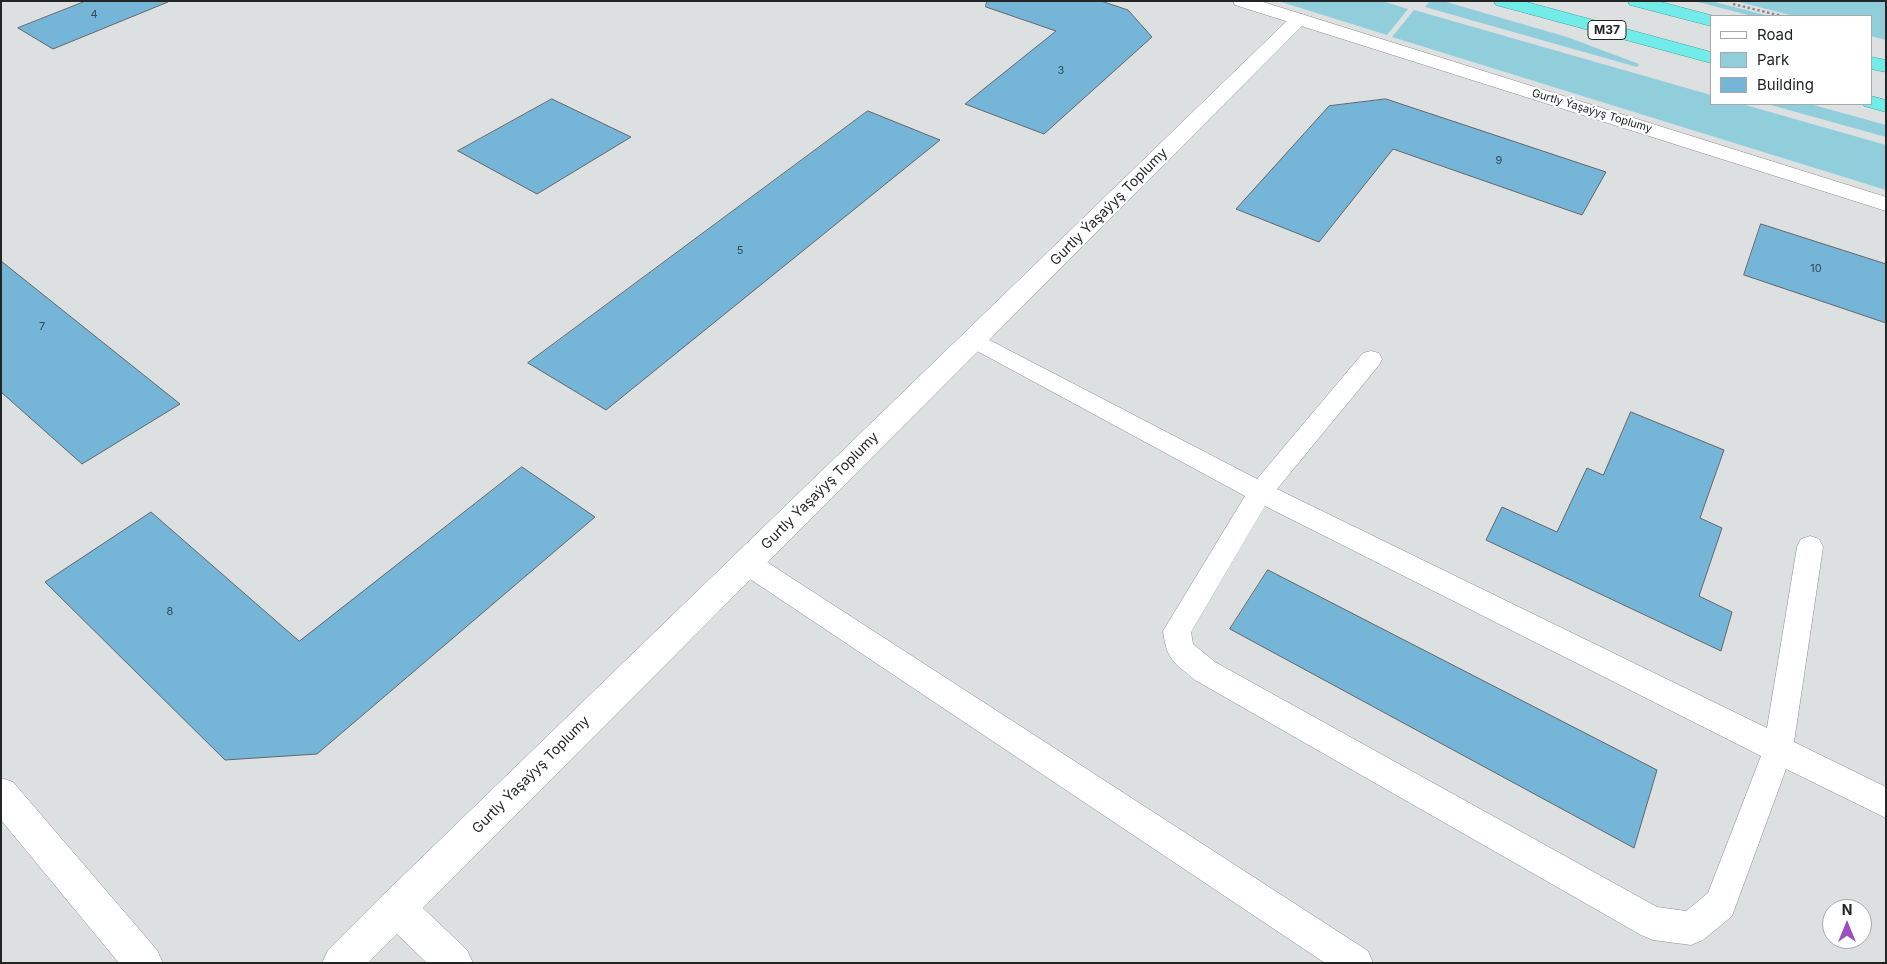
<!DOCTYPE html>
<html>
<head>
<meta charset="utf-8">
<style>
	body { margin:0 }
	#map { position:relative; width:1887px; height:964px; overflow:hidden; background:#dde0e1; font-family:Inter,sans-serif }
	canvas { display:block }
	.frame { position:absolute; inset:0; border:2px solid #232525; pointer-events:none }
	.legend { position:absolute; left:1710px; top:15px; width:162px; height:90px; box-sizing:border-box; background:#fff; border:1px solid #a7a8a8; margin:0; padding:6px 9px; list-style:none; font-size:15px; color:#232525 }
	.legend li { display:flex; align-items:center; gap:10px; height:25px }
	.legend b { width:25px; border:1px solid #a7a8a8 }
	.north { position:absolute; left:1822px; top:899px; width:50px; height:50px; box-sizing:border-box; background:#fff; border:1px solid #a7a8a8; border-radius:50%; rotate:0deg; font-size:14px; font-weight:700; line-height:20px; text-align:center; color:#232525 }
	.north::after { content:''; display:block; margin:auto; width:18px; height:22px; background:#9e4fbf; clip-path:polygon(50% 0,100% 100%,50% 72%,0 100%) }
</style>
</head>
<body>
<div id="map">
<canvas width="1887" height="964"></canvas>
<div class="frame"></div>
<ul class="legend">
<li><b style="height:6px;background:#fff"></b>Road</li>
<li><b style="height:14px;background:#91cedb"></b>Park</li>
<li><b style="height:14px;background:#74b5d8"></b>Building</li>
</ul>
<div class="north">N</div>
</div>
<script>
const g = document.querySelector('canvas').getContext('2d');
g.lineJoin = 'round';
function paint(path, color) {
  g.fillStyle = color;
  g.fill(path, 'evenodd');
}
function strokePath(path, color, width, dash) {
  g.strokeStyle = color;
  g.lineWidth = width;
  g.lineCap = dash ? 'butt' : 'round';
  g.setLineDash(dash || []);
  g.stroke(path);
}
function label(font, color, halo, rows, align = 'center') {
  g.font = font + ' Inter,sans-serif';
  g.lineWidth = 4;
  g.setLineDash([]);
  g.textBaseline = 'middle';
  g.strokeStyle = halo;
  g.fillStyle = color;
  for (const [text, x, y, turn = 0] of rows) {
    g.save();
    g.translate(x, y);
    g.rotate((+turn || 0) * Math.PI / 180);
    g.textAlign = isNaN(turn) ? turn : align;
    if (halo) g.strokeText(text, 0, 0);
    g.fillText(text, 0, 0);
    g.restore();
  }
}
const green = new Path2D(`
	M1278,1H1382L1408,9L1387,35Z
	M1430,1H1443L1567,37L1639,64L1637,67L1425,7Z
	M1694,1H1711L1769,16H1752Z
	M1735,1H1886V40L1871,36V16H1794Z
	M1414,10L1711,95V104H1742L1886,145V190L1392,37Z
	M1767,104H1810L1886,125V137Z`);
const building = new Path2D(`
	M86,1H167L168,2L53,49L18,28Z
	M987,1H1101L1128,10L1152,37L1044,134L965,104L1056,31L986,7Z
	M552,99L631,137L537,194L458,151Z
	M1386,99L1606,172L1582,215L1393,149L1319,242L1236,209L1329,106Z
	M868,111L940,140L606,410L528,363Z
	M1761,224L1886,264V323L1744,275Z
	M1,261L180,404L82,464L1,392Z
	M1631,412L1724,450L1700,518L1722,528L1699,596L1732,612L1721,651L1486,540L1502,507L1557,532L1587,468L1603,475Z
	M522,467L595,517L317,754L225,760L45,582L151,512L299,641Z
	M1268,570L1657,770L1634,848L1230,629Z`);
const path = new Path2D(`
	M1733,4L1782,16`);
const service = new Path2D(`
	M974,332L1257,479L1363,353L1371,351L1379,353L1382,359L1379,365L1277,489L1767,728L1797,547L1801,539L1810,536L1819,539L1823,547L1794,742L1886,787V818L1786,769L1732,916L1703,940L1691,945L1653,940L1641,935L1195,680C1173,661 1167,661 1163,631L1245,496L966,345L963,340L966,335ZM1265,506L1761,756L1708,893L1686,911L1657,907L1215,662L1193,644L1191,632Z
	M747,552L756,555L1368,951L1373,963H1325L738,571L734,563L738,555Z`);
const minor = new Path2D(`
	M1299,14L1305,15L1308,19L1305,23L423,908L467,950L473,963H427L397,934L368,963H322L328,950L383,895L1293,15Z
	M1,778L13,782L157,950L163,963H119L1,820Z`);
const tertiary = new Path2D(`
	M1233,1H1260L1886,197V211L1235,5Z`);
const trunk = new Path2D(`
	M1494,1H1523L1711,52V63L1496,5Z
	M1628,1H1657L1714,16H1711V26L1630,5Z
	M1871,57L1886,60V72L1871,69Z
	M1871,96L1886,100V112L1864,106L1862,104H1871Z`);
const numberNames = [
	["4",94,15],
	["3",1061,71],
	["9",1499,161],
	["5",740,251],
	["10",1816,269],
	["7",42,327],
	["8",170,612]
];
const farStreetnames = [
	["Gurtly Ýaşaýyş Toplumy",1592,111,17]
];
const shields = [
	[1607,30,38]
];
const shieldNames = [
	["M37",1607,30]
];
const streetNames = [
	["Gurtly Ýaşaýyş Toplumy",1109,207,-45],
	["Gurtly Ýaşaýyş Toplumy",820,491,-45],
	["Gurtly Ýaşaýyş Toplumy",531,775,-45]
];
paint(green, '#91cedb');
paint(building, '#74b5d8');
strokePath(building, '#646668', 1);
strokePath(service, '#8a8d8e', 1);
strokePath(minor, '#8a8d8e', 1);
strokePath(tertiary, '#8a8d8e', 1);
strokePath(trunk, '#40a3a0', 1);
strokePath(path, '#8b8d8e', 2.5, [2.5, 2.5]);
paint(service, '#fff');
paint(minor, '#fff');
paint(tertiary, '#fff');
paint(trunk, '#72ece8');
label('11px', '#374952', null, numberNames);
label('11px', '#232525', '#fff', farStreetnames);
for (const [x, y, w] of shields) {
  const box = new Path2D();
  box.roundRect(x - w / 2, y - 9.5, w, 19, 4);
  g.fillStyle = '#fff';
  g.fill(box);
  strokePath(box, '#232525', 1);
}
label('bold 12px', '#232525', null, shieldNames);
label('14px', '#232525', '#fff', streetNames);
</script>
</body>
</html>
